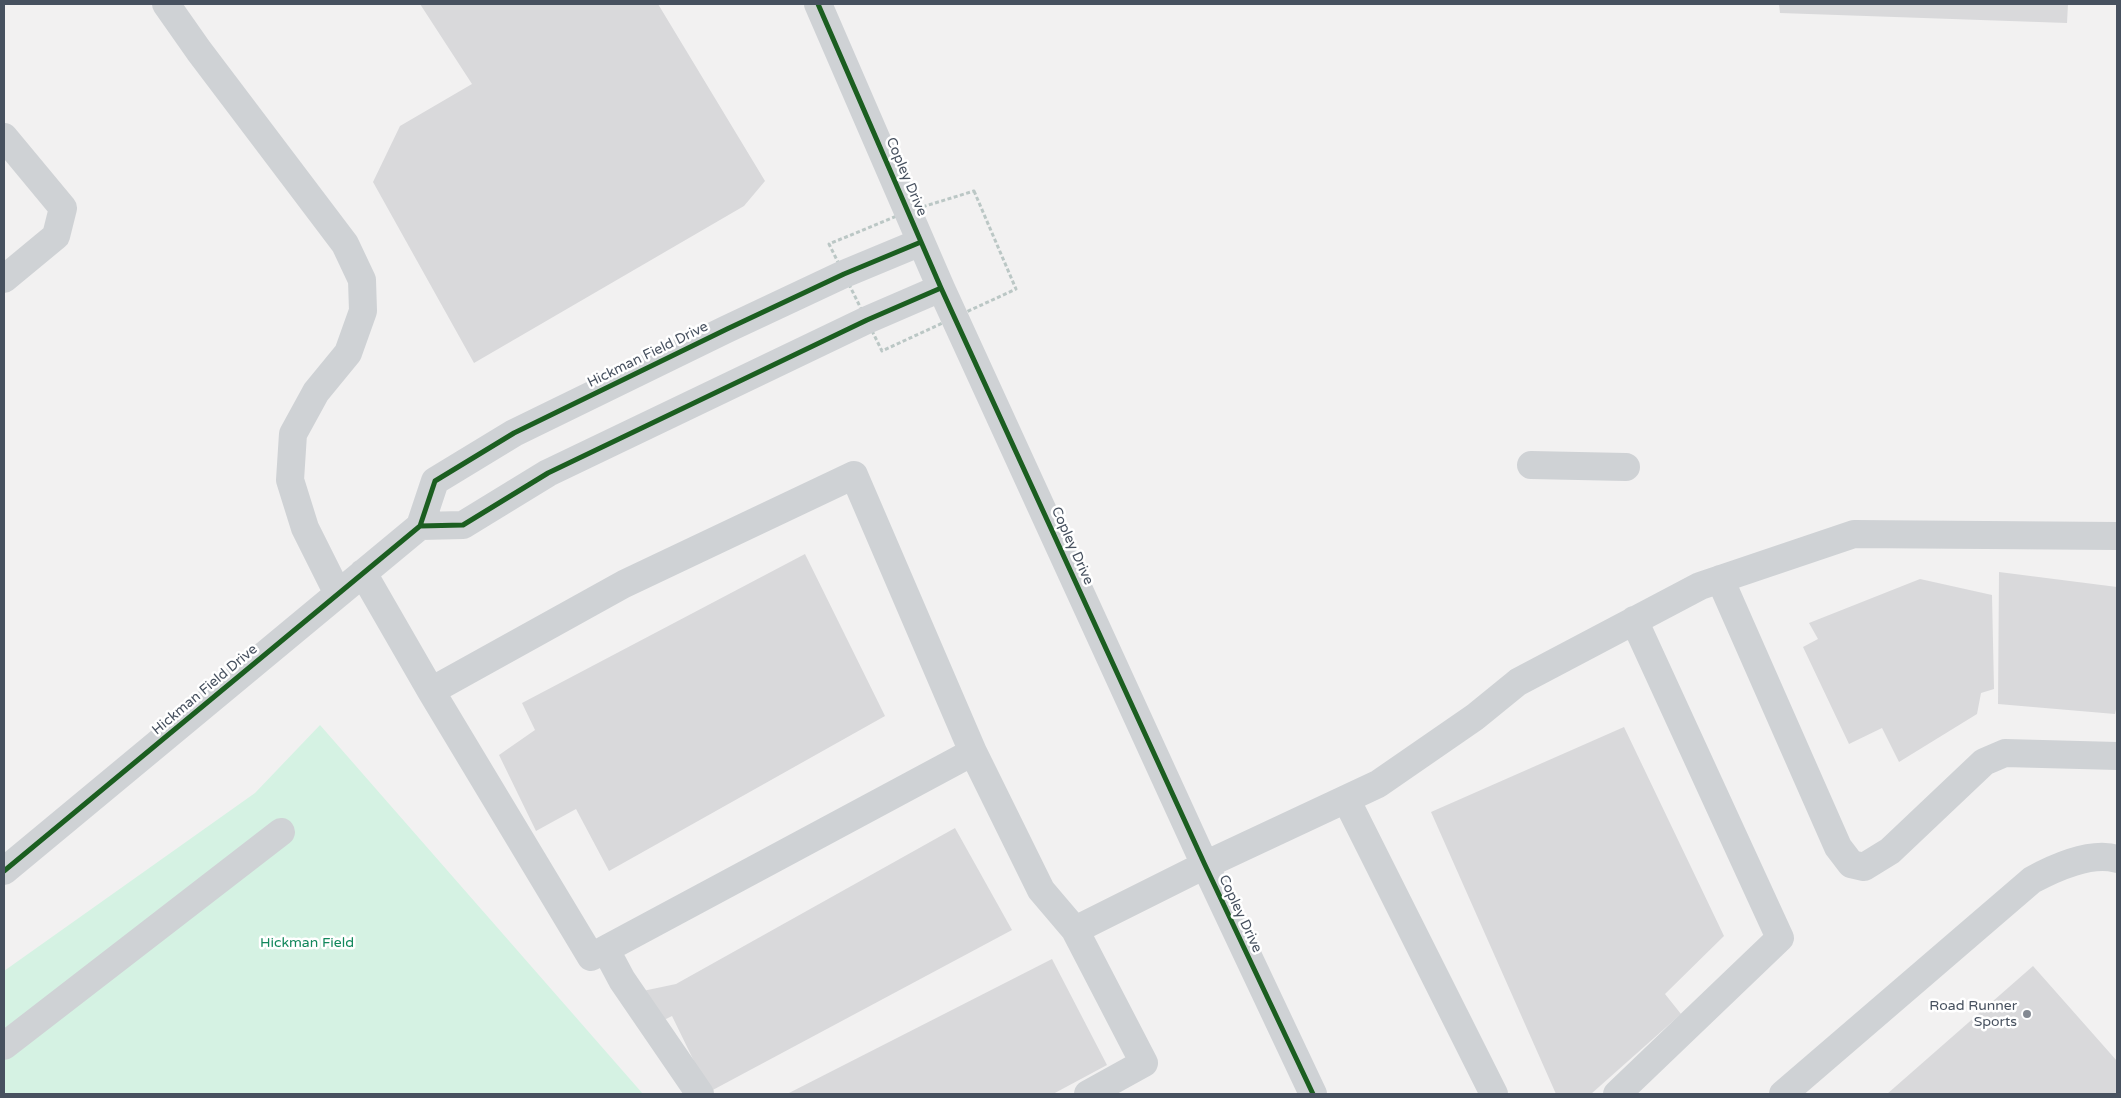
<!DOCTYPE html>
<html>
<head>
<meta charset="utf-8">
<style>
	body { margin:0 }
	#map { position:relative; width:2121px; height:1098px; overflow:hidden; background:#f2f1f1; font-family:"Varela Round",sans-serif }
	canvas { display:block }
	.frame { position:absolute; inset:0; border:5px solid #47515f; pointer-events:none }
</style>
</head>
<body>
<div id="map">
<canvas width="2121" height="1098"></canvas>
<div class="frame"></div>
</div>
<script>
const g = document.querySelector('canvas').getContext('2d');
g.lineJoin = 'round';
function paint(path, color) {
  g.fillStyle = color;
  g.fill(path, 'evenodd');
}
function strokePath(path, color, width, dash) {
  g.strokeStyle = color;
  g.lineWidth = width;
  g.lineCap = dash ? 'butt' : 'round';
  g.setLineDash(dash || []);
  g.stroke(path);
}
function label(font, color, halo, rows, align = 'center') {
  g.font = font + ' "Varela Round",sans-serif';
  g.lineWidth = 5;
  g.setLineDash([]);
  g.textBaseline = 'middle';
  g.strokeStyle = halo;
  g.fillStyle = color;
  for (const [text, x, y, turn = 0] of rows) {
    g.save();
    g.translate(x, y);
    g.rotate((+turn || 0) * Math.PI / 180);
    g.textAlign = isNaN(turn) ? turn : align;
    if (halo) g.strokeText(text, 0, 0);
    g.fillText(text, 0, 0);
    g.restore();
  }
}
const green = new Path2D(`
	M320,725L643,1094H4V971L255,793Z`);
const building = new Path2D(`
	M420,4H658L765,181L744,206L474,363L373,182L400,126L472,84Z
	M1779,4H2068L2067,23L1780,13Z
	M805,554L885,716L609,871L576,809L536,831L499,755L535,730L522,703Z
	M1999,572L2117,587V704L2115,714L1998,704Z
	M1920,579L1992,595L1994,689L1981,693L1977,714L1899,762L1882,728L1849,744L1803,647L1818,639L1809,623Z
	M1624,727L1724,936L1665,994L1681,1014L1591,1094H1556L1431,812Z
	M955,828L1012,930L709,1092L672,1016L654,1025L638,992L676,984Z
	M1052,959L1107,1065L1053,1094H787Z
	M2033,966L2117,1061V1094H1887Z`);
const path = new Path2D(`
	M974,191L1016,289L882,351L829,244L909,211Z`);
const minor = new Path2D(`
	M166,4L199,51L345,244L362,280L363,311L348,353L316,392L293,434L290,480L305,528L338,594
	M818,4L941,288L1205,865L1313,1094
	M4,137L63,208L56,236L4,279
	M1531,465L1626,467
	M420,526L463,525L548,473L867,320L941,288
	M363,573L431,691L624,584L854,475L973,752L591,957L431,691
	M1720,579L1838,847L1851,864L1864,867L1890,851L1984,762L2005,753L2117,756
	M973,752L1041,890L1075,930L1205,865L1378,784L1475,717L1518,682L1700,586L1854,534L2117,536
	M1346,799L1494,1094
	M4,871L420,526L435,481L514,433L727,329L844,274L921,242
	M1075,930L1144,1063L1088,1094
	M606,950L622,980L700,1094
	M4,1046L281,832
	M1617,1094L1780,938L1634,620
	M1783,1094L2032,880C2054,868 2092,851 2117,859`);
const cycleway = new Path2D(`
	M818,4L941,288L1205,865L1313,1094
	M420,526L463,525L548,473L867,320L941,288
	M4,871L420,526L435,481L514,433L727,329L844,274L921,242`);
const markers = [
	[2027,1014,5,"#838992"]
];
const streetNames = [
	["Copley Drive",906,177,67],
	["Hickman Field Drive",648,355,-26],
	["Copley Drive",1072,546,66],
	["Hickman Field Drive",205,690,-40],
	["Copley Drive",1240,914,65]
];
const parkNames = [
	["Hickman Field",307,943]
];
const poiNames = [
	["Road Runner",2017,1006],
	["Sports",2017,1022]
];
paint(green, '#d5f2e3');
paint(building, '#d9d9db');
strokePath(path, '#bbc7c5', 3, [4, 2.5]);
strokePath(minor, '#cfd2d5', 28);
strokePath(cycleway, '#1b5e20', 5);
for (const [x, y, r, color] of markers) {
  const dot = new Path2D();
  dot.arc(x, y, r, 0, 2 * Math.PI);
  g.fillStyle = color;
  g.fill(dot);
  strokePath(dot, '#fff', 2);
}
label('14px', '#47515f', '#fff', streetNames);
label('14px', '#11875b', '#fff', parkNames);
label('14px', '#47515f', '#fff', poiNames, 'right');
</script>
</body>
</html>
